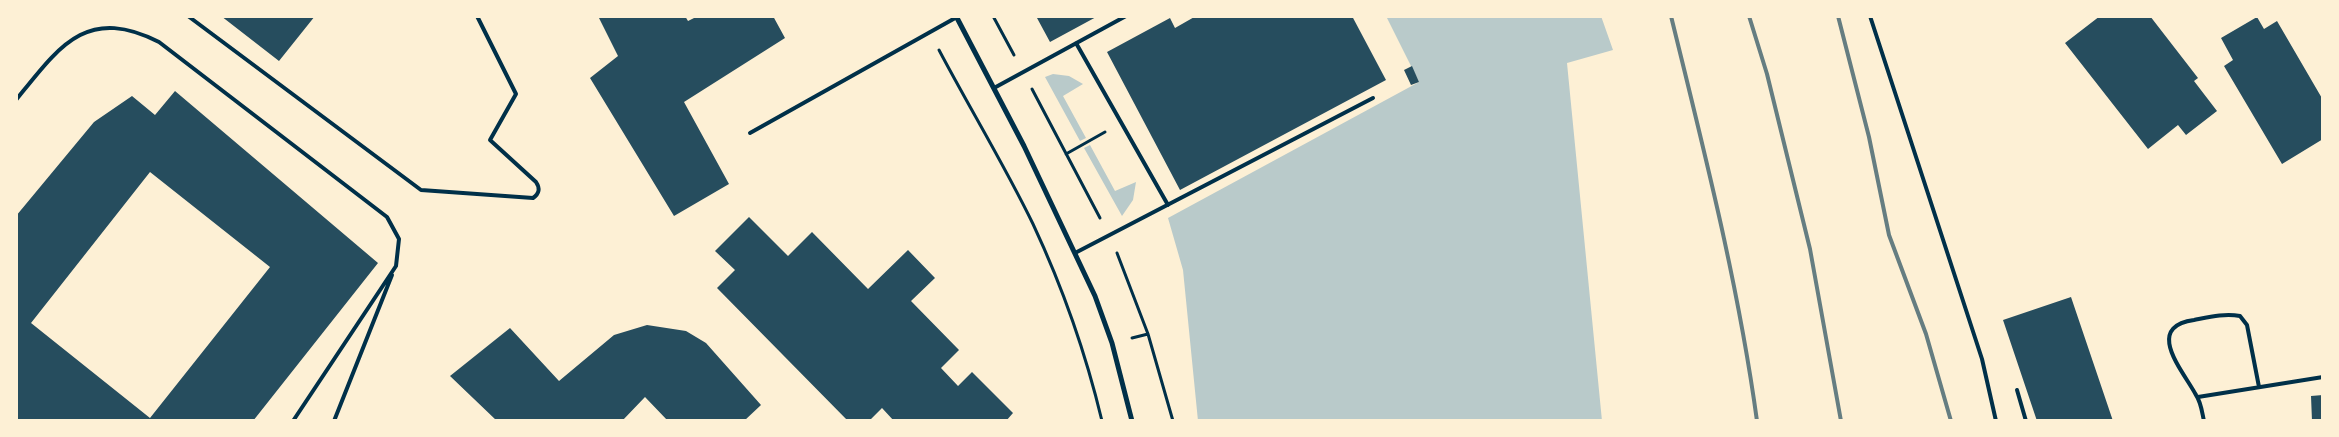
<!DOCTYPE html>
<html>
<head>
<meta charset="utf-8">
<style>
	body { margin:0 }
	#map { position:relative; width:2339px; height:437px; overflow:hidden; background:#fdf0d5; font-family:Karla,sans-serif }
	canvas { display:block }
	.frame { position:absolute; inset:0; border:18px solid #fdf0d5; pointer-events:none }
</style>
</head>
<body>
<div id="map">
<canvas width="2339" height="437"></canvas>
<div class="frame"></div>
</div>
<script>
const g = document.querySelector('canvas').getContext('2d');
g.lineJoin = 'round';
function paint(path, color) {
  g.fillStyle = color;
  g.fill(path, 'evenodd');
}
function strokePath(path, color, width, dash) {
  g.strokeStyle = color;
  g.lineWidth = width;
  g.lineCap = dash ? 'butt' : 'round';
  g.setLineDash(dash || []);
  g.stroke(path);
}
const green = new Path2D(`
	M1386,16H1601L1613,50L1567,63L1602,421H1198L1183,270L1168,218L1419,82Z
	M1053,74L1069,76L1083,84L1063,96L1086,138L1080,141L1045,77Z
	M1090,145L1115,191L1136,182L1133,200L1122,216L1084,148Z`);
const building = new Path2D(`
	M221,16H315L279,61Z
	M598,16H685L688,21L698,16H773L785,38L684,102L729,184L674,216L590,78L618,56Z
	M1039,16H1098L1050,42L1037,18Z
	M1196,16H1352L1386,80L1180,190L1107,52L1170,18L1175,28Z
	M2100,16H2150L2198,78L2194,81L2217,111L2186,135L2178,125L2148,149L2065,43Z
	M2257,17L2264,29L2277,21L2323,100V139L2282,164L2224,66L2233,60L2221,38Z
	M1412,66L1419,82L1411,85L1404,70Z
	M175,91L378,263L253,421H16V216L94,122L132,96L155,115ZM150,172L270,267L150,418L31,323Z
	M749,217L788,256L812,232L868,289L908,250L935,278L911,301L959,350L941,368L958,386L972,372L1013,413L1006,421H894L882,408L869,421H848L717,288L735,270L715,251Z
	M2071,297L2113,421H2037L2003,320Z
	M647,325L686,331L706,343L761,405L744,421H668L645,397L622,421H497L450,376L510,328L559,381L614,335Z
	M2323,395V421H2312L2311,396Z`);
const path = new Path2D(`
	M993,16L1014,55
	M939,50C969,107 1005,166 1033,224C1062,286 1086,354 1102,421
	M1032,89L1100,218
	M1066,154L1105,132
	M1117,253L1148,334L1173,421
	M1132,338L1148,334`);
const service = new Path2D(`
	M188,16L421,190L533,198C540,193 540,188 536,182L490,140L516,94L477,16
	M1870,16L1982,359L1996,421
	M1076,43L1168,205
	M994,88L1126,16
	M16,100C59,47 86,5 159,42L387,217L399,239L396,266L293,421
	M750,133L957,17
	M1075,253L1373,98
	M2017,390L2026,421
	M2198,397L2323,377
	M334,421L392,275
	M2204,421C2202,412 2201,402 2196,395C2184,372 2143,327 2194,320C2209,317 2225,313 2240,316L2247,325L2259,387`);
const minor = new Path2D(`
	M956,16L1024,146L1095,296L1112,343L1132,421`);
const rail = new Path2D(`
	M1671,16C1704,151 1738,282 1757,421
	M1749,16L1767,74L1810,249L1841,421
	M1838,16L1869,137L1889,235L1926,334L1951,421`);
paint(green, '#b9caca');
paint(building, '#264d5e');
strokePath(path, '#003049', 3);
strokePath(service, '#003049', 4);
strokePath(minor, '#003049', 5);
strokePath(rail, '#657d81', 4);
</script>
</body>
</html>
